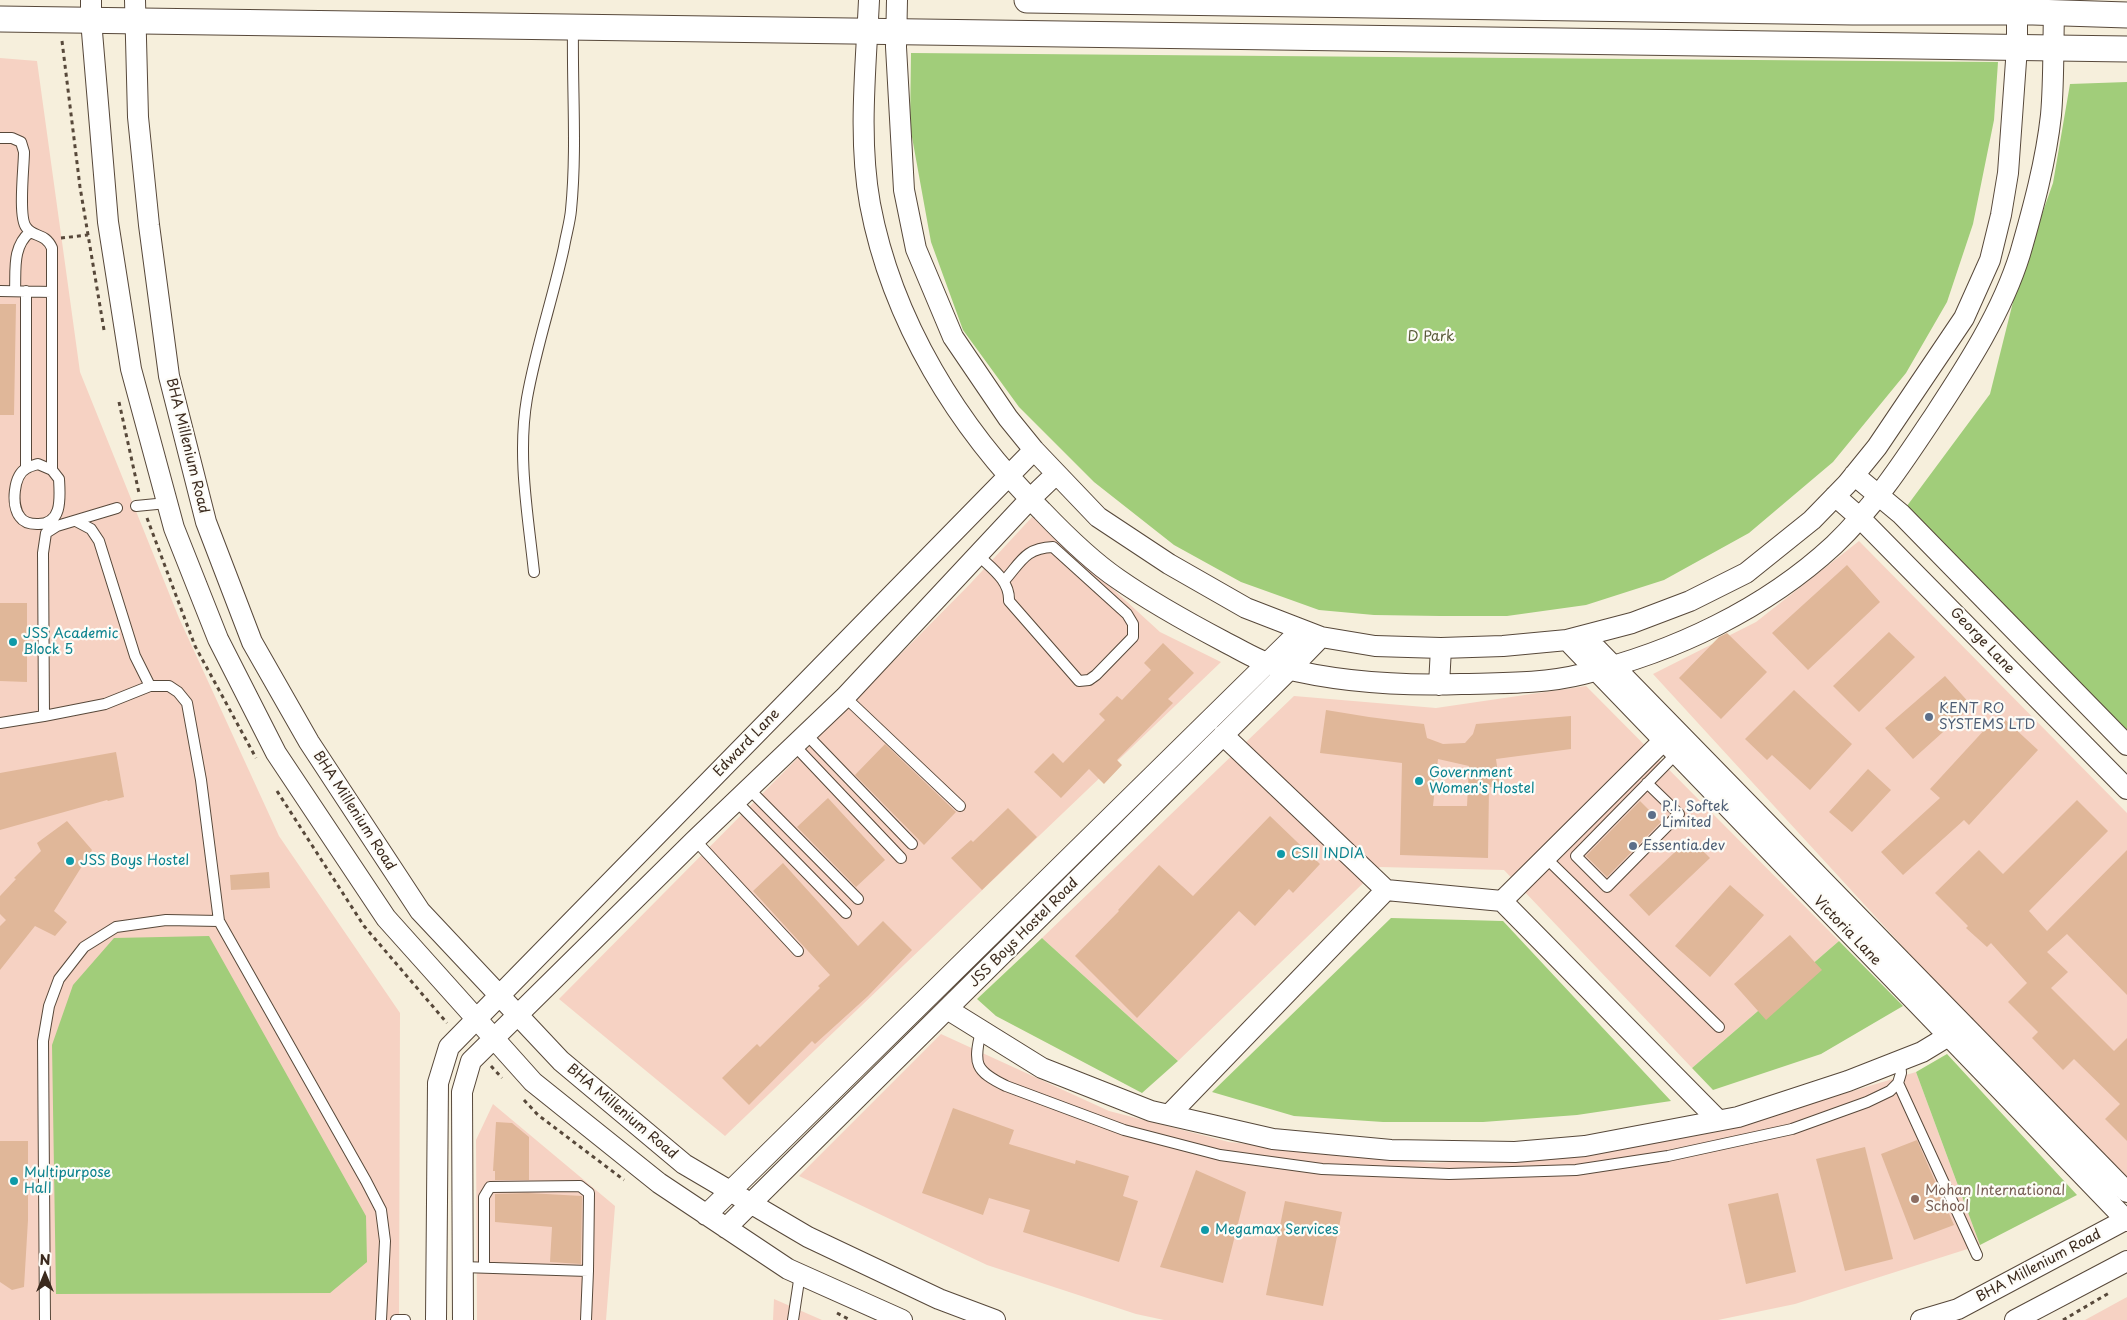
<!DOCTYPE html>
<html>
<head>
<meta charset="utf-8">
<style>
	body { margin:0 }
	#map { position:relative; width:2127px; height:1320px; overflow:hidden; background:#f6efdc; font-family:"Playpen Sans",sans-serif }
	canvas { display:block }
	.north { position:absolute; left:20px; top:1250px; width:50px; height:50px; -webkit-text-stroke:4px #fdfcf7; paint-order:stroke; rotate:0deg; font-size:14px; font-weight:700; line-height:20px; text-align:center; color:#3b2a1e }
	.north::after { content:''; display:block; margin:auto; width:18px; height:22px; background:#3b2a1e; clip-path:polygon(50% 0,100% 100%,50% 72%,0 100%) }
</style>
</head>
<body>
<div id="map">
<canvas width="2127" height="1320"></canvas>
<div class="north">N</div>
</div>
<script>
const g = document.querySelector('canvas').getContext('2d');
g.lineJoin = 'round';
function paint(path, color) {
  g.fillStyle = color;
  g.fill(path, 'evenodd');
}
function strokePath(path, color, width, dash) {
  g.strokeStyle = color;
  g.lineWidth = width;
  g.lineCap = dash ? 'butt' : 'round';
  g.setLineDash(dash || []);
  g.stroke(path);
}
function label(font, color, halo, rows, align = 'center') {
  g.font = font + ' "Playpen Sans",sans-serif';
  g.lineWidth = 4.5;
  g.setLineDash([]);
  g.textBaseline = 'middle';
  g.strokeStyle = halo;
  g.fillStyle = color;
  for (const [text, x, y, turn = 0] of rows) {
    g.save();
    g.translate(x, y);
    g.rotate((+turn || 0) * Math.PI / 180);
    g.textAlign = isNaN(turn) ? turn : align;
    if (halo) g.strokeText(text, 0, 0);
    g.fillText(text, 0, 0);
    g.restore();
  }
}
const built = new Path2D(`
	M0,58L37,61L80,372L179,618L279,836L400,1013L399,1320H0Z
	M1033,516L1160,632L1221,662L725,1136L559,999L970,584Z
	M1859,541L2127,813V1191L1653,674L1756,622Z
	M1586,686L1839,941L1692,1068L1504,870L1380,867L1178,1061L1042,938L1294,696L1436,708Z
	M941,1034L1109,1111L1229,1142L1430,1163L1583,1156L1716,1132L1916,1072L1980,1245L1795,1304L1718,1320H1164L1136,1314L987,1265L799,1176Z
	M493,1104L615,1206L606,1320H477L476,1140Z
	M2127,1297V1320H2085Z
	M774,1299L822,1320H773Z`);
const green = new Path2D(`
	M911,53L1998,62L1994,120L1973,224L1947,302L1906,373L1833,462L1749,533L1664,580L1586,605L1507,616H1440L1374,615L1319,610L1241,582L1174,545L1094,482L1019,407L963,330L931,242L910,126Z
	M2127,82V745L1901,514L1990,394L2018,282L2053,183L2070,84Z
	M1391,918L1503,921L1671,1101L1577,1115L1483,1122H1383L1294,1116L1212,1092Z
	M209,936L366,1216L367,1262L330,1293L56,1294L52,1045L73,985L114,938Z
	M1042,938L1178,1061L1142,1093L996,1016L977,999Z
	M1839,941L1903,1006L1821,1054L1713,1090L1692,1068Z
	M1947,1054L2077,1195L1980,1245L1916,1072Z`);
const building = new Path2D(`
	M0,304H16L14,415H0Z
	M1847,565L1880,602L1808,670L1772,633Z
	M0,603H27V682L0,681Z
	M1889,632L1915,657L1859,712L1833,686Z
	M1727,633L1767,672L1721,719L1679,678L1719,637Z
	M1163,643L1194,673L1168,699L1173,703L1117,760L1122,765L1104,784L1089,769L1061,798L1034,772L1053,753L1063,763L1105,720L1099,714L1117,696L1122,700L1151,670L1144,663Z
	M1945,676L1972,706L1913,759L1885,728Z
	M1794,690L1852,744L1810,790L1772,755L1767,760L1745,739Z
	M1326,710L1369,717L1424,724L1427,738L1443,744L1465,743L1473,734L1476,724L1571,716V749L1496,759L1500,787H1489L1488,858L1400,855L1402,763L1320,753ZM1438,759L1469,766L1467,806H1433Z
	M1999,714L2038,750L1969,825L1964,820L1903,875L1881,852L1940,798L1930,789Z
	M885,744L956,812L924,845L855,775Z
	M116,752L124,797L108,801L107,800L0,830V773Z
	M1868,769L1891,790L1852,832L1829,812Z
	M828,798L885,860L856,887L797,827Z
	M2077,800L2108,831L2029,911L2047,931L2127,850V995L2067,934L2047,952L2068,972L2051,988L2114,1051L2127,1038V1141L2105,1119L2120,1104L2074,1059L2063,1070L2032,1038L2038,1032L2008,1002L2027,983L1991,943L1987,947L1966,928L1968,926L1935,893L1979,850L2003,874Z
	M1640,801L1661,822L1607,877L1586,856Z
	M1008,808L1037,837L982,890L951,858L971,840L973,842Z
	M1270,816L1320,864L1293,893L1289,889L1255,926L1239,911L1137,1018L1075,956L1119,911L1118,910L1159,865L1193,896Z
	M67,821L92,850L54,911L67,922L55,936L35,926L0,970V926L6,920L0,914V896L16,879L14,878L41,851L37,843Z
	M1690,838L1710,858L1649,916L1629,895Z
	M783,863L858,946L883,921L912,950L868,996L815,1044L812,1041L749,1105L722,1078L757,1044L760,1047L820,988L818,986L830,975L753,891Z
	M269,872L270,888L231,890L230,875Z
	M1730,885L1764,915L1710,977L1675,946Z
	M1790,935L1822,970L1766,1020L1734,984Z
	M953,1108L1014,1130L1009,1144L1075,1164L1076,1160L1129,1176L1123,1196L1138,1201L1119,1262L1023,1232L1030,1210L989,1198L983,1215L922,1193Z
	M496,1122L512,1123L529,1137V1180H495V1171H493Z
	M1917,1140L1954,1225L1914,1240L1881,1154Z
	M0,1141H28V1220L24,1287L12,1290L0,1282Z
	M1865,1147L1893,1259L1845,1271L1816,1159Z
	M1196,1170L1246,1192L1223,1283L1160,1267Z
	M528,1193L582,1196L581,1264L550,1262L552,1227L495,1222V1194Z
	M1778,1193L1796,1272L1746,1284L1728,1204Z
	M1285,1201L1342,1212L1323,1306L1266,1295Z`);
const path = new Path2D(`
	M62,41L80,187L104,330
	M61,238L88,235
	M119,402L139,493
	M147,518L195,646L256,758
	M277,791L364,926L447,1023
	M491,1066L502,1078
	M524,1100L538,1115L624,1180
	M837,1313L850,1320
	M2063,1320L2109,1293`);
const service = new Path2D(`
	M0,138H12L21,142L24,152C24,167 18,216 26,227C33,238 45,232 52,248V470
	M0,291L52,292
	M15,291C16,270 12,247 30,232
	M26,291V468
	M38,464L52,470L59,479C60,497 63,525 37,524C31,524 24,523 20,517C11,506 13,475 27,468C30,466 35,465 38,464Z
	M136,506L167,503
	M76,521L91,529L99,541L135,656L150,686H169L178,692L187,703L201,780L219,921L366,1181L381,1210L385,1241L381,1320
	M978,555C991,568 1010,580 1009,601L1079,681L1089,680L1096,675L1133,637V624L1127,614L1053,547C1025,548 1021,562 1004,581
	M534,572C528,515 517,456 527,398C536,347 553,298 564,247C566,235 570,222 571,210C577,149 572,89 573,28
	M845,697L960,806
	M44,716L43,553L46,533L57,526L117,508
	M0,723L44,716L105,704L150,686
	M806,734L912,844
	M794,745L901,858
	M1647,783L1679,814L1607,887L1576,856L1676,754
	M749,789L858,899
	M736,801L846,913
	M695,840L798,951
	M1546,858L1719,1027
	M981,1031C973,1064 975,1071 1006,1086L1124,1130L1220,1155L1322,1169L1449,1174L1576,1170L1668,1156L1792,1129L1867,1102L1890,1091L1898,1083L1901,1073L1900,1061
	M1898,1083L1977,1255
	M462,1267L588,1271L586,1320
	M484,1267V1197L490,1187L580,1186L589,1193L588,1271
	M45,1320L43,1041L49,1006L59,979L84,947L116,927L166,920L219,921
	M396,1320H405
	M793,1320L800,1274`);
const minor = new Path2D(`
	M91,0V20L108,222L131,369L174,528L218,639L276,753L386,918L533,1082L659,1183L788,1269L902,1320
	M135,0L138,117L149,225L169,376L206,522L252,642L309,742L420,911L561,1061L684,1164L808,1237L939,1299L995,1320
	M869,0C866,66 858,138 870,204C892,321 958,428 1042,511C1065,535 1090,560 1118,579C1151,602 1187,622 1223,641C1241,650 1259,662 1279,667C1337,682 1401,686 1461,684C1501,683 1544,684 1583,674C1674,652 1765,609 1834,545C1874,507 1904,461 1934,416C1967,366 2002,312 2020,254C2033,209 2046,161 2051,115C2054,81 2053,47 2054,13
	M897,0L896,47L904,190L916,249L953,337L1008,418L1034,450L1098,517L1169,564L1246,608L1321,637L1375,646L1441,648L1503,646L1567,640L1632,623L1690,601L1746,573L1812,520L1847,484L1877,447L1964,318L1990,260L2001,215L2008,173L2017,47V12
	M1854,475L1901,514L2127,745
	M1835,496L1859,517L2127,789
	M1584,636L2127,1192
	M1567,640L2127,1221
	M1439,685L1441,648
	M1223,735L1386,890
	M1502,901L1663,741
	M947,1009L1042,1068L1151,1111L1273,1139L1391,1150L1515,1152L1585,1146L1738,1117L1848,1081L1922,1052L1965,1026
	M1169,1115L1386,890L1502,901L1718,1120
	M706,1215L1301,630
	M726,1228L1290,669L1321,637
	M436,1320L438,1083L449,1047L1034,450
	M463,1320L462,1092L471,1061L695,840L845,697L1030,499L1056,474
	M1921,1320L1958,1309L2127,1219
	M2015,1320L2127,1261`);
const tertiary = new Path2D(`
	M1027,0L1853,12H2033L2127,15
	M0,19L2127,49`);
const markers = [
	[13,642,5,"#0f9aa8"],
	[1929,717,5,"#5c6f8a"],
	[1419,781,5,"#0f9aa8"],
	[1652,815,5,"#5c6f8a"],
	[1633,846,5,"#5c6f8a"],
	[1281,854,5,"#0f9aa8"],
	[70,861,5,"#0f9aa8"],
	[14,1181,5,"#0f9aa8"],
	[1915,1199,5,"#8d6e63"],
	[1205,1230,5,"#0f9aa8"]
];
const parkNames = [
	["D Park",1431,337]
];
const streetNames = [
	["BHA Millenium Road",187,446,76],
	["George Lane",1982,641,46],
	["Edward Lane",747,743,-46],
	["BHA Millenium Road",354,811,57],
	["Victoria Lane",1847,931,46],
	["JSS Boys Hostel Road",1024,933,-45],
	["BHA Millenium Road",622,1112,40],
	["BHA Millenium Road",2039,1266,-28]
];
const cultureNames = [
	["JSS Academic",23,634],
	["Block 5",23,650],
	["Government",1429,773],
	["Women's Hostel",1429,789],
	["CSII INDIA",1291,854],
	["JSS Boys Hostel",80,861],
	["Multipurpose",24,1173],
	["Hall",24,1189],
	["Megamax Services",1215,1230]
];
const serviceNames = [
	["KENT RO",1939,709],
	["SYSTEMS LTD",1939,725],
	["P.I. Softek",1662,807],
	["Limited",1662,823],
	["Essentia.dev",1643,846]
];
const educationNames = [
	["Mohan International",1925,1191],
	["School",1925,1207]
];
paint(built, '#f6d2c3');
paint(green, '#a1cd7a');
paint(building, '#e0b799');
strokePath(service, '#57483a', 12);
strokePath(minor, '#57483a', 22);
strokePath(tertiary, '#57483a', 27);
strokePath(path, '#57483a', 3, [4, 4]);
strokePath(service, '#fff', 10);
strokePath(minor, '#fff', 20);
strokePath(tertiary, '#fff', 25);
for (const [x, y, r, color] of markers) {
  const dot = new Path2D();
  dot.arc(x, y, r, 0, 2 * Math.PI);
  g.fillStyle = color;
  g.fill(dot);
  strokePath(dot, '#fdfcf7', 2);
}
label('14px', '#5a5b3a', '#fdfcf7', parkNames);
label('14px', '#3b2a1e', '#fdfcf7', streetNames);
label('14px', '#0d838f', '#fdfcf7', cultureNames, 'left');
label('14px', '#4e5e75', '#fdfcf7', serviceNames, 'left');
label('14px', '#785e54', '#fdfcf7', educationNames, 'left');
</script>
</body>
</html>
